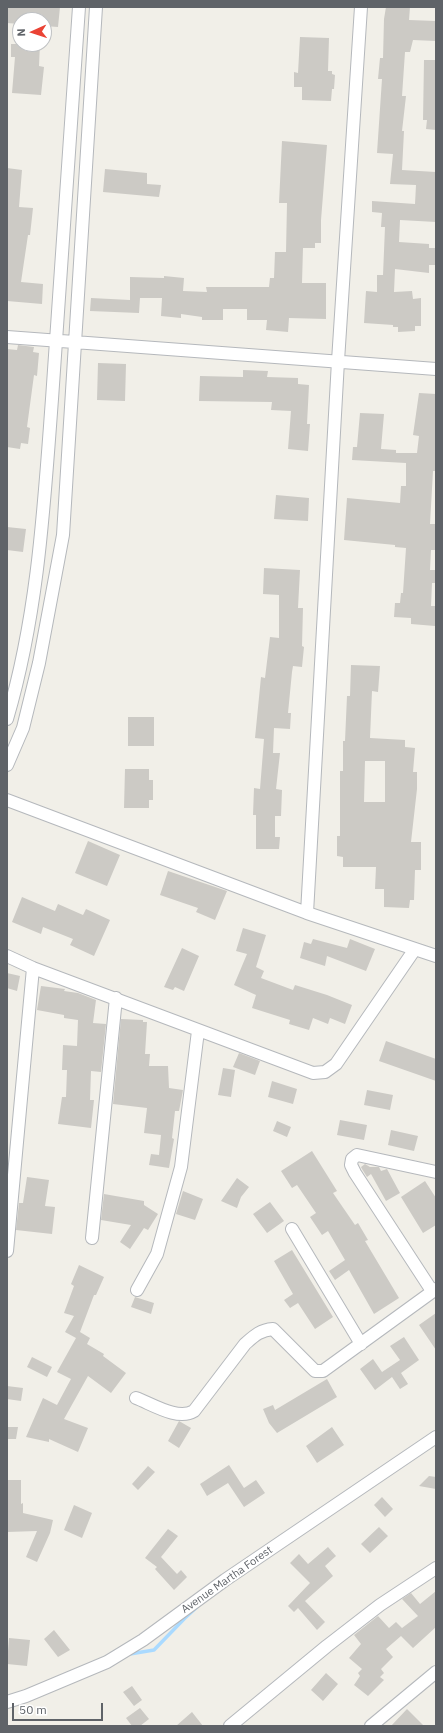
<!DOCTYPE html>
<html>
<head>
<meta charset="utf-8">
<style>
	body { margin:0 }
	#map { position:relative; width:443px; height:1733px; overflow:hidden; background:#f1efe8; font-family:"IBM Plex Sans",sans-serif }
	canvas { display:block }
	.frame { position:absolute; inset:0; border:8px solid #5f6368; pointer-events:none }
	.north { position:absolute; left:12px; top:12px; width:40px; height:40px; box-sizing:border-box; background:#fff; border:1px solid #bfc1c3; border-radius:50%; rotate:267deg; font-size:11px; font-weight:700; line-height:16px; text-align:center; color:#5f6368 }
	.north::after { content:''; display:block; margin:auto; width:14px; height:18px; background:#ea4335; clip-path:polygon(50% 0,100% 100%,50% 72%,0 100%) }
	.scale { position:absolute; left:12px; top:1703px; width:91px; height:18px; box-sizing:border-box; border:2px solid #5f6368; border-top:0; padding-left:5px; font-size:12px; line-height:14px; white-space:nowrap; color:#5f6368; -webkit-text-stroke:3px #fff; paint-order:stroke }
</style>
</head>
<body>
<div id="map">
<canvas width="443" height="1733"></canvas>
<div class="frame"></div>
<div class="north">N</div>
<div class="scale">50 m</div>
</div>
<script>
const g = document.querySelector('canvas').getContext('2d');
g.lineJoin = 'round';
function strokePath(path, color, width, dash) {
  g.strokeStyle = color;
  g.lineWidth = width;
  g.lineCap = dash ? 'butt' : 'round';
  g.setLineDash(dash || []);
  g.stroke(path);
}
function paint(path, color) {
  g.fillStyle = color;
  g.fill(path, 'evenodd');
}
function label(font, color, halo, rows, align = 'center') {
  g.font = font + ' "IBM Plex Sans",sans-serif';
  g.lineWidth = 3.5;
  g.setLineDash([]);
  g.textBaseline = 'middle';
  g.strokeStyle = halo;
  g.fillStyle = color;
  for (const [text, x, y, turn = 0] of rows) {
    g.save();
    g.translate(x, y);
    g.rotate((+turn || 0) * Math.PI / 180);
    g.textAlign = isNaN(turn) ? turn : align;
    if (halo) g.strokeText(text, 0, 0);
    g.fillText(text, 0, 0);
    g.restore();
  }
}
const stream = new Path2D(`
	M130,1654L154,1650L185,1618L197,1607`);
const building = new Path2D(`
	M8,7H60L58,27L44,26V20H20V24L7,23Z
	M386,7H410L409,20L436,21V41L413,40L410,52H405L402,96H406L402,131H404L402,170L436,172V222L400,220L399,242L429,244V248H436V265H429V273L395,269L394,292L412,291L413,299L421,298V326H415V331L398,332V327H393V325L364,323L366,291L377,292V275H383L385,227H381L382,213L372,212V201L415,204L416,185L390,184L393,154L377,153L382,79H378L380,58H383L384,19Z
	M300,37L329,38L328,71H332V74L335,75L334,89H332L331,101L302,100V87H294V72L298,73Z
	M11,44H40L39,66L44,67L41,95L12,93L15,57H11Z
	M424,60H436V130L426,129L427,120H423Z
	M282,141L327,145L321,220V243H315V248H303L302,283H326V319L289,318L288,332L266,330L267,320H247V309H223V320H202V317L181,314V318L161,316L162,298H140L139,313L90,311L91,298L130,300V277L164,278V276L184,278L183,291L207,292L206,287H269L270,278H274L275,252H286L287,203H279Z
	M7,168L22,170L19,207L33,208L30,235H28L21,282L43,284L42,304L7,301Z
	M105,169L147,173V184L161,185L159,197L103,192Z
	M18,345L34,347L33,352L39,353L37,376L34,375L27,427L30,428L28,444L21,443L20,449L7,447V349L17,350Z
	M98,363L126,364L125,401L97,400Z
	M243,370L268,371L267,377L298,378V384L309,385L307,424H310L308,451L288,449L291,411L271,410L272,402L199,401L200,376L243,377Z
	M419,393L436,394V471H433L430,524H436V550H431L430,570H436L435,583H432L431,606H436L435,626L411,624V618L394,617L395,603H400L401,593H403L406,548L395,547V545L344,540L347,498L400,503L401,486H406V463L352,460L353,447H357L360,413L384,414L381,449L396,450V453H417L419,436L413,435Z
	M276,495L309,498L308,521L274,519Z
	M7,527L26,529L23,552L7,550Z
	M264,568L300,570L298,608H303L302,646L304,647L302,667L293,666L292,672L288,713H291L290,729L274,728L273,753H280L276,789L282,790L281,816H275V837H280L279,849H256V815H253L254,788L260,789L264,739L255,738L261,677L265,678L270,637L279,638V595L263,594Z
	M351,665L380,666L378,692L372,691L370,738L405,740V747L415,748L413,772H417V789L411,842H421V870H415L414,900H410L409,908L384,907V889H375L376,867H343V857L337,856V836H340V771H343V741H345L347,696H350ZM365,761H385V802H364Z
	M128,717H154V746H128Z
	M125,769H149V780H153V800H149V808H124Z
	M88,841L120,855L107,886L75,873Z
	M168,871L227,891L215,920L196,912L198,908L160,895Z
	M22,897L55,911L58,904L83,915L86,909L110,920L94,956L70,945L73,939L43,927L41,934L12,922Z
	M243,928L266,935L256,967L264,971L261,978L293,990L295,985L327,995L352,1005L345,1024L330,1018L328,1024L313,1018L309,1030L289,1024L290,1020L252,1008L256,995L234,985L247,954L236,951Z
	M313,939L347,948L350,939L375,949L366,971L327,956L325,966L300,958L304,942L311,944Z
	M182,948L199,956L184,991L175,987L173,990L164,987Z
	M7,973L20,976L17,991L7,988Z
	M41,986L65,989L64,991L78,993L96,1000L93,1023L106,1024L101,1072L91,1071L90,1100H94L91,1128L58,1124L62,1097H66L67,1070H62L63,1045L77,1046L78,1020L64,1018V1015L37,1010Z
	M121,1019L143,1020V1022H147L145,1054H150L149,1066H168L169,1088L183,1090L179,1111H175L172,1138L174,1139L169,1168L149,1165L151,1154L159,1155L161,1135L144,1133L147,1108L113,1104Z
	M386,1041L436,1059V1081L379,1061Z
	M239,1053L260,1061L255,1075L233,1067Z
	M223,1068L235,1070L231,1097L218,1095Z
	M272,1081L297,1089L293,1104L268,1097Z
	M367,1090L393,1095L390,1110L364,1105Z
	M340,1120L367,1125L364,1140L337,1135Z
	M277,1121L291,1127L287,1137L273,1131Z
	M391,1130L418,1136L414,1151L388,1145Z
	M312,1151L337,1191L333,1193L355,1225L358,1223L368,1240L365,1241L399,1298L374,1314L349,1270L335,1280L329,1271L345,1260L328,1231L322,1235L310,1217L316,1213L297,1185L292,1188L281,1171Z
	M365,1164L370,1167H379L381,1171L387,1169L400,1193L386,1201L371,1174L367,1177L362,1169L361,1167Z
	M27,1177L49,1180L45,1206L55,1207L52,1234L16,1230L19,1203H23Z
	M237,1178L249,1187L241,1197L237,1208L221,1201Z
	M425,1181L436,1198V1225L423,1233L401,1197Z
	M183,1191L203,1199L195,1220L176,1214Z
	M104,1194L144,1201V1205L158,1214L148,1230L144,1228L130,1249L120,1242L131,1225L101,1220Z
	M270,1202L284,1221L267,1233L253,1214Z
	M292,1250L333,1317L315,1329L298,1303L290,1308L284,1300L293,1294L274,1261Z
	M79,1265L104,1277L96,1295H94L80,1332L90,1338L87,1344L104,1354L103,1356L126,1373L111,1393L88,1376L64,1419L88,1428L78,1452L49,1439V1442L26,1437L43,1398L57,1405L71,1379L57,1372L76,1338L65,1332L74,1316L64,1313L74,1286L71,1284Z
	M135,1297L154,1303L151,1314L131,1307Z
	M436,1313V1350L419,1325Z
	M404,1337L419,1360L401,1373L408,1384L400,1389L392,1377L375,1390L360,1369L373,1359L382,1372L400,1360L390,1346Z
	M32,1357L52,1367L47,1377L27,1367Z
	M327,1379L337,1397L277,1433L269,1423L263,1409L273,1405L275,1410Z
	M7,1386L23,1388L21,1401L7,1399Z
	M179,1421L191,1428L179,1448L168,1441Z
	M7,1427H18L16,1439H7Z
	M332,1427L344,1445L317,1463L306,1446Z
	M229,1465L244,1488L256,1480L265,1493L244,1507L228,1483L207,1496L200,1484Z
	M148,1466L155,1472L138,1490L132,1484Z
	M429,1476L436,1477V1489L419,1486Z
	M7,1480H21V1504L23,1503V1513L53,1520L50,1533L37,1562L26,1557L37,1531L7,1532Z
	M382,1497L393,1509L385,1517L374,1505Z
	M74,1505L92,1513L82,1538L64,1530Z
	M379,1527L388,1536L370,1553L361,1544Z
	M168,1529L178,1536L161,1557L177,1574L181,1570L187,1577L174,1590L155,1569L157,1567L145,1558Z
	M328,1547L336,1556L325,1566L333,1576L305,1601L325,1622L317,1630L298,1608L294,1612L288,1606L310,1583L290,1563L299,1554L308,1564Z
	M436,1591V1627L413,1648L401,1636L386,1649L393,1657L381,1669L384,1673L380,1677L384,1680L368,1696L354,1685L360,1676L358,1673L362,1669L349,1658L361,1644L354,1635L378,1616L389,1628L396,1622L402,1628L418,1616L402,1599L411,1593L420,1604Z
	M54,1630L70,1650L58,1657L44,1639Z
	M9,1638L30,1640L27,1666L7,1664Z
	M326,1673L338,1684L323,1701L311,1690Z
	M132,1686L142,1700L134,1706L123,1692Z
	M140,1708L149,1719L140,1726H132L126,1718Z
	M407,1709L424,1726H391Z
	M192,1712L203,1726H176Z`);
const minor = new Path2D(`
	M7,337L436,369
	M7,719C38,614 44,506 52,399C62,268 70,137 79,7
	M7,765L23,728L39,663L63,535L96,7
	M7,800L307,913L436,956
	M307,913L338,361L361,7
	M7,956L33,968L313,1073L325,1072L336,1064L415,949
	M292,1229L361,1344
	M92,1238L116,998
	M7,1251L33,968
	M137,1290L157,1254L181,1167L198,1031
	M432,1291L355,1173L351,1165L352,1159L357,1155L436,1172
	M136,1398C152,1404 178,1421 194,1411L245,1344C254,1336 260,1330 273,1329L315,1371H323L436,1289
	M7,1702L26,1696L107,1662L143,1640L225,1580L436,1437
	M230,1726L327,1646L380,1605L436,1568
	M371,1726L436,1672`);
const streetNames = [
	["Avenue Martha Forest",227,1580,-35]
];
strokePath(stream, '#aadaff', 3.5);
paint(building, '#cccac5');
strokePath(minor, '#b5b8bc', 14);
strokePath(minor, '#fff', 12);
label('11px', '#5f6368', '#fff', streetNames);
</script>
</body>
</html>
